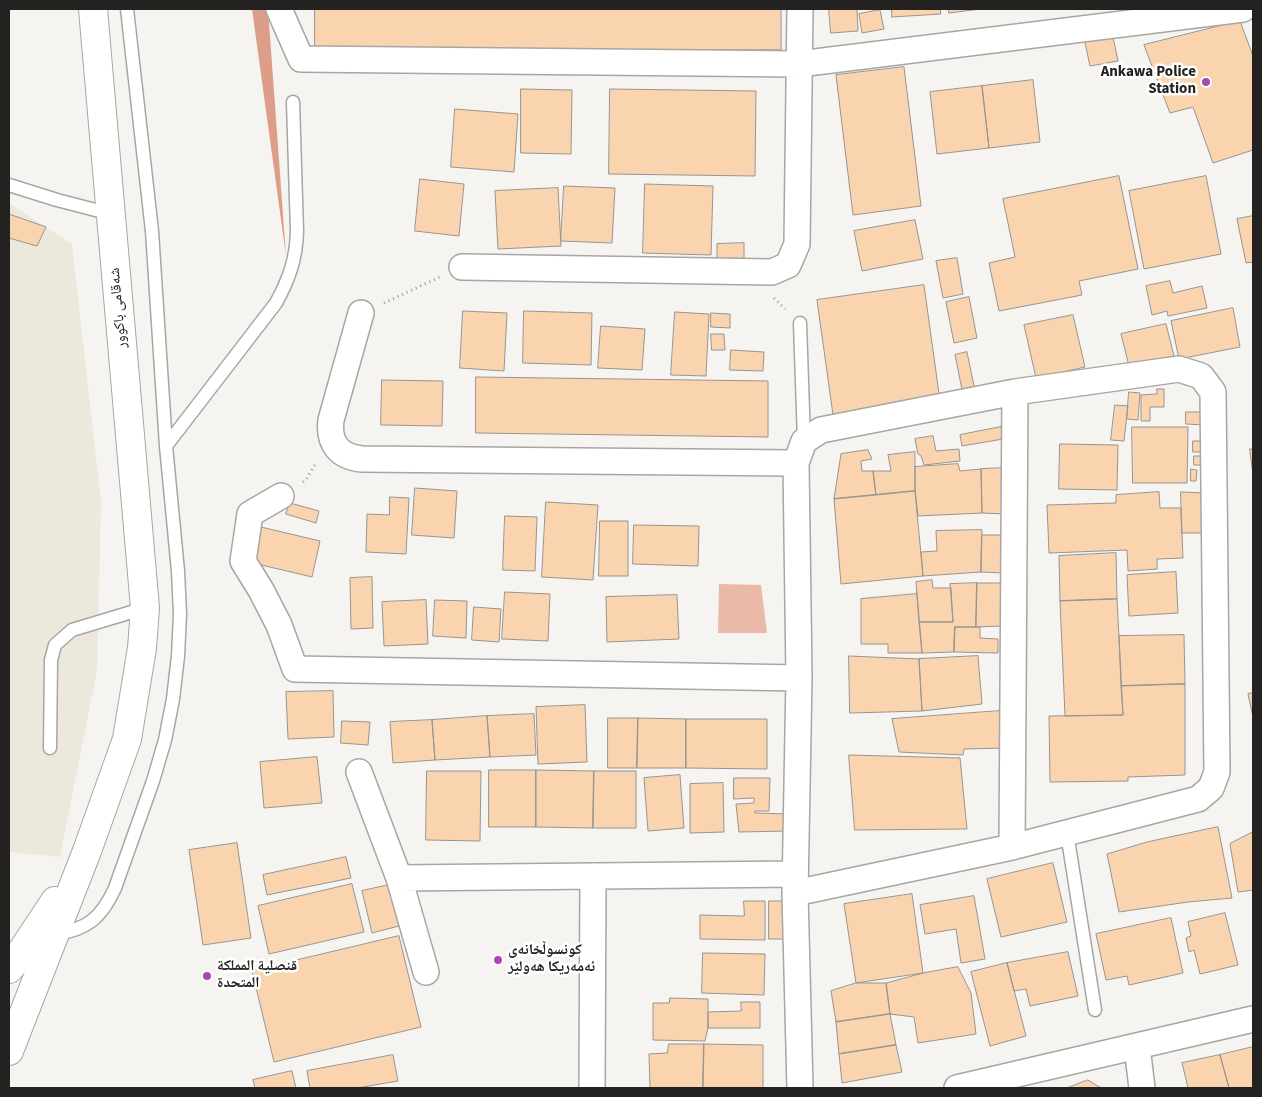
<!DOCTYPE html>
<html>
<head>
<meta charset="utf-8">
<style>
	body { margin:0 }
	#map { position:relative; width:1262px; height:1097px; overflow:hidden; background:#f6f4f0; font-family:"Source Sans 3",sans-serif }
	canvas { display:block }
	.frame { position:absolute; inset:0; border:10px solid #232220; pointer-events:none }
</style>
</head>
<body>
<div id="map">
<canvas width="1262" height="1097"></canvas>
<div class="frame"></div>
</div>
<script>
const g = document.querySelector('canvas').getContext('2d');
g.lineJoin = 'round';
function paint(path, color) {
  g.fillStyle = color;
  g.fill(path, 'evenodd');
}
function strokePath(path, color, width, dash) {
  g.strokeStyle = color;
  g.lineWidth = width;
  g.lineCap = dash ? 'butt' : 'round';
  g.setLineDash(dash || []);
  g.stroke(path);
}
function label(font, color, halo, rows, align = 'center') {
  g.font = font + ' "Source Sans 3","Noto Naskh Arabic",sans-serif';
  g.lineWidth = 5;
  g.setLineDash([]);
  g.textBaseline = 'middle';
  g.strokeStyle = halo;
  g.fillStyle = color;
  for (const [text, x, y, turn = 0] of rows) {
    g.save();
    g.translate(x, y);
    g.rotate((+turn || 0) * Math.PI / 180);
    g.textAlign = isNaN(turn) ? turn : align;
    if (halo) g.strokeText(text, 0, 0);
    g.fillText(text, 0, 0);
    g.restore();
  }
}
const built = new Path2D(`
	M9,203L72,244L101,502L97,671L60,857L9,852Z`);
const green = new Path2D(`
	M719,584L761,585L767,633H718Z`);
const forest = new Path2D(`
	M252,9H268L286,256Z`);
const building = new Path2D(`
	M315,9H781V50L315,49Z
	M829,9H857L858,31L831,33Z
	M892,9H940L941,14L892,17Z
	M949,9H981L949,13Z
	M880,10L884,29L862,33L859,14Z
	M1240,21L1253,56V150L1213,163L1193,107L1170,113L1144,45Z
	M1112,32L1118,61L1090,66L1084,38Z
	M904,67L921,206L853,215L836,75Z
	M1033,80L1040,142L989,148L982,86Z
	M982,86L989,148L937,154L930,92Z
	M521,89L572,90L571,154L521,153Z
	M610,89L756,91L755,176L609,174Z
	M455,109L518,114L514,172L451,167Z
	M1119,176L1138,269L1079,281L1082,295L999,311L989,263L1015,257L1003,199Z
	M1206,176L1221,254L1144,269L1129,191Z
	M420,179L464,184L459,236L415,231Z
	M645,184L713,186L711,255L643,253Z
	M564,186L615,188L612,243L561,241Z
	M558,188L561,246L498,249L495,191Z
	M9,214L46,227L37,246L9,238Z
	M1253,216V262L1246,263L1237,219Z
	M915,220L923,259L862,271L854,231Z
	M744,243V261H717V244Z
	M957,258L963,294L943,298L936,261Z
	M1170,281L1173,293L1202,286L1207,308L1168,316L1167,311L1152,315L1146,286Z
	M924,285L940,401L833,415L817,300Z
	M969,297L977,338L954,343L946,302Z
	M1233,308L1240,347L1179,359L1171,321Z
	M463,311L507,313L504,371L460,368Z
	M524,311L592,313L591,365L523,363Z
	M675,312L709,314L706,376L671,375Z
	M711,313L730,314V328L711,327Z
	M1073,315L1085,367L1036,378L1024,325Z
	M1166,324L1174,356L1129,366L1121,334Z
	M601,326L645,329L642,370L598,368Z
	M711,334H724L725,350H712Z
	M731,350L764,352L763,371L730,370Z
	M967,352L975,391L963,394L955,355Z
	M476,377L768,381V437L476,433Z
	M382,380L443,381L442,426L381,425Z
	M1157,389H1164V407H1150V421H1141V395L1157,394Z
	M1129,392L1140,393L1138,420L1127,419Z
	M1115,405L1128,406L1124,441L1111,440Z
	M1186,412H1205V425L1186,424Z
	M1001,427L1003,439L962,446L960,435Z
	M1132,427H1188L1187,483H1133Z
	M933,436L936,451L959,449L960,461L924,465L921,456L918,454L915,439Z
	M1193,441H1203V452H1193Z
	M1060,444L1118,445L1117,490L1059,489Z
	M1250,449H1253V474Z
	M868,450L872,459L861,461L862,471H873L876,495L834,499L841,454Z
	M915,452V491L876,495L873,471H891L888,455Z
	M1194,456H1205V465H1194Z
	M958,464L960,471L981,469L982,513L918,516L915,491V467Z
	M1005,468V514L982,513L981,469Z
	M1191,469L1197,470L1196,481H1191Z
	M415,488L457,491L454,538L412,535Z
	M915,491L923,576L841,584L834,499Z
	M1159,492L1160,508H1181L1183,558L1157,559V569L1128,571L1127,550L1049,553L1047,505L1116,503V495Z
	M1181,492L1206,493L1205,533H1182Z
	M390,497L409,498L406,554L366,552L367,514L389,515Z
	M546,502L598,505L593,580L542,577Z
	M290,503L319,511L316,523L286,514Z
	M505,516L537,517L535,571L503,570Z
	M600,521H628V576H599Z
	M634,525L699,526L698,566L633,564Z
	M261,527L320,541L312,577L253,563Z
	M982,530L981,572L923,576L921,552L937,551L936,531Z
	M982,535H1005L1004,573L981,572Z
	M1116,553L1117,599L1060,601L1059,556Z
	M1176,572L1178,613L1129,616L1127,575Z
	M372,577L373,628L351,629L350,578Z
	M932,580L933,588H951L953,622H919L916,582Z
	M977,583L976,627H955L954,652L922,653L919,622H953L950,584Z
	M977,583H1001L1002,626L976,627Z
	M505,592L550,594L548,641L502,639Z
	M917,594L922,653H888V644H861V599Z
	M677,595L679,639L607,642L606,597Z
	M1117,599L1123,715L1065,716L1060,601Z
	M426,600L428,644L384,646L382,602Z
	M435,600L467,601L466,638L433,636Z
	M474,607L501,609L499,642L472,640Z
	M955,627H980V638L998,639V653L954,652Z
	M1184,635L1185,684L1121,686L1119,636Z
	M849,656L919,659L922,711L850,713Z
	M978,656L982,704L922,711L919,659Z
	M1185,684V775L1128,777V781L1050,782L1049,716L1123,715L1121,686Z
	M333,691L334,737L288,739L286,692Z
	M1253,693V717L1248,694Z
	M585,705L587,762L538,764L536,707Z
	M999,711L1006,748L964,749L963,755L899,752L892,719Z
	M534,714L536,755L490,757L487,716Z
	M487,716L490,757L435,760L432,720Z
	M608,718H638L637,768H608Z
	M638,718L686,719V768H637Z
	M686,719H767V769L686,768Z
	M432,720L435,760L393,763L390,722Z
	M342,721L370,722L368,745L341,743Z
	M849,755L960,758L967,829L855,830Z
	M317,757L322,803L264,808L260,762Z
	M489,770H536V827H489Z
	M536,770L594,771L593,828L536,827Z
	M427,771H481L480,841L426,840Z
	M594,771H636V828H593Z
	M680,775L684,828L648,831L644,778Z
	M734,778H770L769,811H755V813L789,814L788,831L739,832L736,804L754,803V798L734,799Z
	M723,783L724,832L690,833V784Z
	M1218,827L1232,898L1188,902L1119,912L1107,854L1147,842Z
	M1253,832V890L1238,892L1230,844Z
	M237,843L251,938L203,945L189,850Z
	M346,857L351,878L267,895L263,875Z
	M1053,863L1067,922L1001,937L987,879Z
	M352,884L364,932L269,954L258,906Z
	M389,885L399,926L372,933L362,891Z
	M912,894L923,973L856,983L844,904Z
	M974,896L985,959L961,963L956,929L925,934L920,905Z
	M744,901H765V940L700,939V915L744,916Z
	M769,901H789V939H769Z
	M1225,913L1238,965L1200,974L1194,950L1189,952L1186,938L1191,936L1188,922Z
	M1171,918L1183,973L1129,985L1127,976L1106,980L1096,934Z
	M399,936L421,1027L274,1062L252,971Z
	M1068,952L1078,996L1030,1006L1026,989L1014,991L1007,963Z
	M703,953L765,954L764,995L702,993Z
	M1007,963L1026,1036L990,1046L971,972Z
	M958,967L971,993L976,1034L918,1043L914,1017L890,1014L886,983L923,973Z
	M856,983H886L890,1014L836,1022L831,991Z
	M670,998L708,999V1028L705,1041L653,1040V1003H669Z
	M741,1002H760V1028H708V1012L741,1011Z
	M890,1014L896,1045L839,1054L836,1022Z
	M669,1044H704L703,1088H650L649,1054L667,1053Z
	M704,1044L763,1045V1088H703Z
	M896,1045L902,1072L842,1083L839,1054Z
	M1253,1047V1088H1229L1220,1055Z
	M393,1055L398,1081L357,1088H310L307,1071Z
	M1220,1055L1229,1088H1188L1182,1063Z
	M292,1071L296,1088H255L253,1080Z
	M1088,1080L1101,1088H1067Z`);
const path = new Path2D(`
	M774,298L785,309
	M384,303L440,277
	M303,482L306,480L316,463`);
const service = new Path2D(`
	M9,185L57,200L111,214
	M800,323L804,441
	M166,446L276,303C289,279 296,260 297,232L293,102
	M50,748L51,660L55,645L72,630L145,608
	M1067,833L1095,1010
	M54,935C87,929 101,919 115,888L153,781L165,740L173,699L178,656L180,614L178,571L166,446L152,231L127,9`);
const minor = new Path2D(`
	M279,9L301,59L799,64L1243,9
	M462,267L772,272L788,265L797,244L800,9
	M361,313L331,420C328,443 339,457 362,459L796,463
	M281,496L250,514L243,561L261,590L279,625L295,669L799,678
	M359,772L399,878L426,972
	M1012,847L1015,392
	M399,878L795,874
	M795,893L1012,847L1198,799L1211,788L1217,772L1213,392L1201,376L1179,369L1015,392L821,430L804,441L796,463L799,678L795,893L800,1088
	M1137,1047L1142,1088
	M592,1088L593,876
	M957,1088L1253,1019`);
const tertiary = new Path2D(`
	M9,969L14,963L55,901
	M9,1051L87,851L127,739L142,648L145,608L93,9`);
const markers = [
	[1206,82,5,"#a948af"],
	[498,960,5,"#a948af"],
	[207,976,5,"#a948af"]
];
const poiNames = [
	["Ankawa Police",1196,73,"right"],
	["Station",1196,90,"right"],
	["کونسوڵخانەی",508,951],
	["ئەمەریکا هەولێر",508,968],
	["قنصلية المملكة",217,967],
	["المتحدة",217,984]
];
const streetNames = [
	["شەقامی باکوور",119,308,-95]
];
paint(built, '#ece8dc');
paint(green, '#ebb9a7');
paint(forest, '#dc9e88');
paint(building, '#fad4af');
strokePath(building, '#979490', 1);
strokePath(service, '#a8a6a2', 15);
strokePath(minor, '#a8a6a2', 28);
strokePath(tertiary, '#a8a6a2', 30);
strokePath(path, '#9c9a97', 3, [1, 4]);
strokePath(service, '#fff', 12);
strokePath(minor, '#fff', 25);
strokePath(tertiary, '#fff', 28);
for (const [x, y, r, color] of markers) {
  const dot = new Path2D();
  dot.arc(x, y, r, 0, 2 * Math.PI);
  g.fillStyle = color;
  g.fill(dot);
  strokePath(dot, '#fff', 2);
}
label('bold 15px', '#232220', '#fff', poiNames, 'left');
label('15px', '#232220', '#fff', streetNames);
</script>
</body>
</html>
